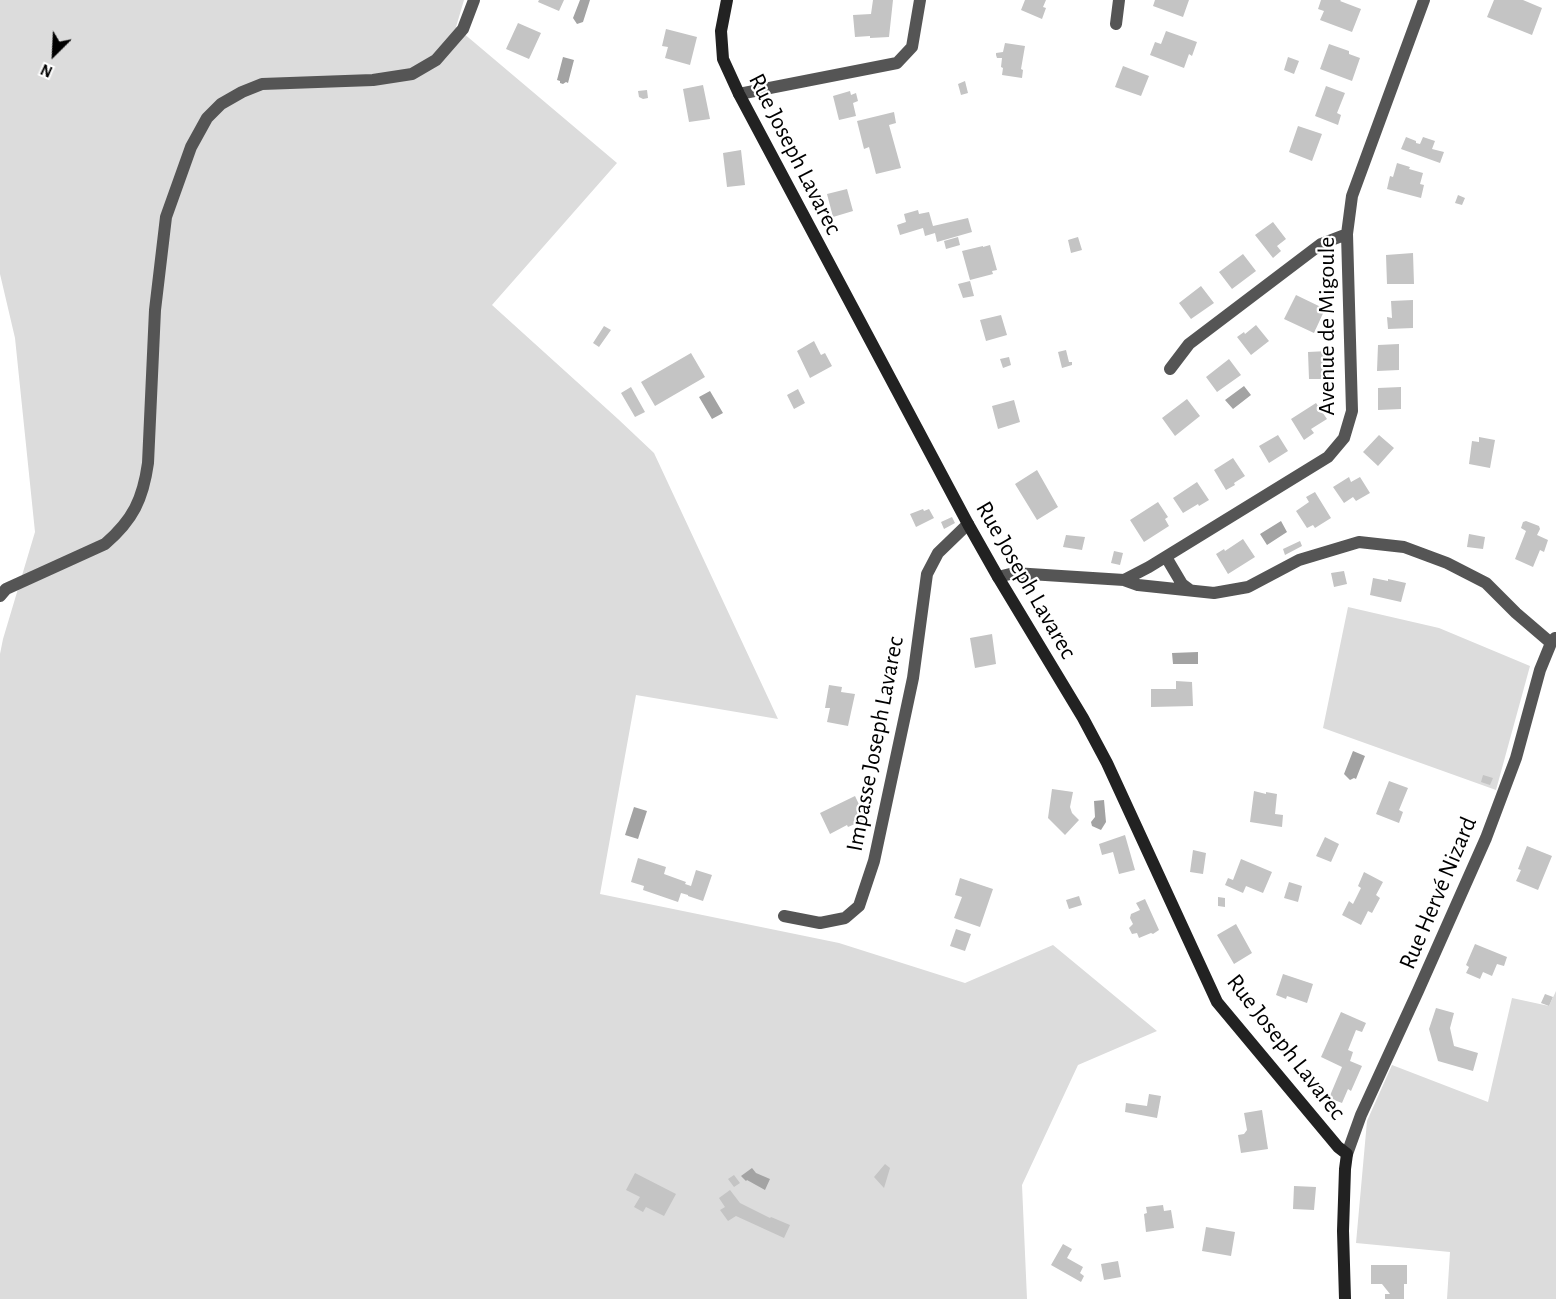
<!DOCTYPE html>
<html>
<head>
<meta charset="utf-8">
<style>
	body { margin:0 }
	#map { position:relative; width:1556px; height:1299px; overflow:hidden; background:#fff; font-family:"Alegreya Sans",sans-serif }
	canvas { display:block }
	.north { position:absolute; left:24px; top:24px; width:60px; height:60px; -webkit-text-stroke:4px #fff; paint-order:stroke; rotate:204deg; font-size:16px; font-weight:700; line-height:24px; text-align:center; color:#000 }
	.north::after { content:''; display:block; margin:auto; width:21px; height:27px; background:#000; clip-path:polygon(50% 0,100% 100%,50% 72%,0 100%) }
</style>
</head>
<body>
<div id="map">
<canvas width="1556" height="1299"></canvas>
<div class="north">N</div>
</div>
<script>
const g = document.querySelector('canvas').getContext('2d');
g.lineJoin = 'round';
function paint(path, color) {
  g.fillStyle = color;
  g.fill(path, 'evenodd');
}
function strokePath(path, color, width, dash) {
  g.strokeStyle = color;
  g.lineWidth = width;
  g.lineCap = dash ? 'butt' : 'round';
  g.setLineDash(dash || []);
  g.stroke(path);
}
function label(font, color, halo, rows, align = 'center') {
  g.font = font + ' "Alegreya Sans",sans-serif';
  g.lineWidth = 4.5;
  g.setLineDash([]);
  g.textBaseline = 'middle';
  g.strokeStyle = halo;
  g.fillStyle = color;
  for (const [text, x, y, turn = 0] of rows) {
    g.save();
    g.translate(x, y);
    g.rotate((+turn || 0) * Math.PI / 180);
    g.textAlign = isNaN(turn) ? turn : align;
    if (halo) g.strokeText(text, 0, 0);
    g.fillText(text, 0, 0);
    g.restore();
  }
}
const green = new Path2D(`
	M0,0H464L456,27L617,163L492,305L618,419L654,453L778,719L636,695L600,894L839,943L965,983L1053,945L1157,1031L1078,1065L1022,1185L1027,1299H0V654L3,639L35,532L15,338L0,274Z
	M1348,607L1439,628L1530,666L1496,790L1323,728Z
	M1556,991V1299H1447L1450,1252L1356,1243L1367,1121L1392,1065L1488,1102L1512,998L1549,1006Z`);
const water = new Path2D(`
	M580,0H590L583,22L577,24L573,18Z
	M563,57L574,60L568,83L566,82L563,84L560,83V81L557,80Z
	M1244,386L1251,395L1233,409L1225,400Z
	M710,391L723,413L712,419L699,397Z
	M1281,521L1287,532L1267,545L1260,534Z
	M1198,652V664H1173L1172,653Z
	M1353,751L1365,756L1356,779L1354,778L1350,780L1344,774Z
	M1104,800L1106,822L1101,830L1092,826L1091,822L1095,817L1094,801Z
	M634,807L647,811L638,839L625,835Z
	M752,1168L756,1173L770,1179L765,1190L747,1180L746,1181L741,1176Z`);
const building = new Path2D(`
	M539,0H564L559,11L538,2Z
	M873,0H893L889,37L870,38V36L855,37L853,15L871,14Z
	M1025,0H1046L1043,7L1046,8L1042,19L1021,10Z
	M1155,0H1189L1183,17L1153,6Z
	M1321,0H1341L1340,1L1361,9L1352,32L1320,20L1324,11L1318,9Z
	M1494,0H1523L1542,8L1532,35L1487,17Z
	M518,23L541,33L529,59L506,49Z
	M666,29L697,37L690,65L665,58L668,47L662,46Z
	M1166,31L1197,42L1192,56L1189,54L1184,68L1150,55L1155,42L1161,44Z
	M1005,43L1025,46L1021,69L1023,70L1022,78L1002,75L1003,68L1001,67L1002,58H997L996,55V53L1003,52Z
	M1329,44L1349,51V54L1360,58L1352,81L1320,69Z
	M1288,57L1299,61L1294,74L1284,70Z
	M1123,66L1149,76L1141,96L1115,87Z
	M965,81L968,93L961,95L958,84Z
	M703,85L710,119L689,122L683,89Z
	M1326,86L1345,93L1337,113L1341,115L1338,125L1315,116Z
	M647,90L648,98L643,99L639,97L638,91Z
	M850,91L851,95L856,93L858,101L853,103L856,116L839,120L833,96Z
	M894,112L896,123L889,125L901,168L876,174L869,147L864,149L857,121Z
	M1298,126L1322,134L1312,161L1289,152Z
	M1406,137L1416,141V143L1420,144L1423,137L1435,141L1432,149L1444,152L1440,163L1401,149Z
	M741,150L745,185L727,187L723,153Z
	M1397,163L1410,167L1409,169L1423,173L1420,184L1424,185L1421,198L1387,189L1390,176L1393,177Z
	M847,189L853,211L833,217L827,194Z
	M1458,195L1465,198L1462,205L1455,203Z
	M918,210L919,214L929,212L933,226L968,218L972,232L937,242L935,233L925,236L923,228L900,235L897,225L906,222L904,214Z
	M1273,222L1286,239L1277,246L1281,251L1273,258L1255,235Z
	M958,237L960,245L946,249L944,241Z
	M1078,237L1082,250L1071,253L1068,240Z
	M990,245L997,270L992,271L993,274L970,280L962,251L983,246V247Z
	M1413,253L1414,284H1387L1386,255Z
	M1243,254L1256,271L1232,289L1219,272Z
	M970,281L974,296L963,298L958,284Z
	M1201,286L1214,303L1191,319L1179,303Z
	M1296,295L1325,309L1314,333L1284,319Z
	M1413,300V328L1388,329L1387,317L1392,318L1391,301Z
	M1001,315L1007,335L986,341L980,320Z
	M1256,325L1269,341L1251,355L1237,337L1244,332L1245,334Z
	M604,326L611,330L599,347L593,343Z
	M814,341L821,355L825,353L832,366L810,378L797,351Z
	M1399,344V370L1377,371L1378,345Z
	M1066,350L1069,362H1072V365L1062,368L1058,352Z
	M1328,351L1329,379H1309L1308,352Z
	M691,353L705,377L655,406L641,382Z
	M1009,357L1011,365L1003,368L1000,359Z
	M1229,359L1241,375L1217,392L1206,377Z
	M631,387L645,412L635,417L621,393Z
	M1401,387V409L1378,410V388Z
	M798,389L805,403L794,409L787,395Z
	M1187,399L1200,416L1175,436L1162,418Z
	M1014,400L1020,422L998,429L992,406Z
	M1316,403L1327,419L1311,429L1314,433L1304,440L1291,419Z
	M1278,435L1288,451L1269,463L1259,446Z
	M1379,435L1394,448L1378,466L1363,452Z
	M1479,437L1495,440L1490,468L1469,464L1472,441L1479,442Z
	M1233,458L1245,476L1234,483L1235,485L1226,490L1214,470Z
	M1037,470L1058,507L1037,520L1015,484Z
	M1349,477L1351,482L1360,477L1370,493L1356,501L1353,497L1344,503L1333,487Z
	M1197,482L1209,500L1199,506L1198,504L1183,513L1173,498Z
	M1315,492L1331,518L1315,528L1313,525L1307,528L1296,511L1309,502L1306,497Z
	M1158,502L1168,517L1165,519L1169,526L1144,542L1130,520Z
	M923,509L924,511L929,509L934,518L916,527L910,514Z
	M952,517L955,523L944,529L941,522Z
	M1526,521L1539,526L1540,529L1537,535L1548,540L1544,552L1540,550L1533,567L1515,559L1526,531L1521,528L1523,522Z
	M1469,534L1485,537L1483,549L1467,547Z
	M1066,535L1085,537L1082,550L1063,547Z
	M1243,539L1255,557L1228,574L1216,554L1224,549L1225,551Z
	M1300,541L1302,546L1285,555L1283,549Z
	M1114,551L1123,553L1120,565L1111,563Z
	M1344,571L1347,584L1334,587L1331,573Z
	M1373,578L1388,581V579L1406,583L1401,602L1370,595Z
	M992,634L996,664L975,668L970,638Z
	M1176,681L1192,682L1193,706L1151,707V689H1176Z
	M829,685L842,687L841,692L855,694L848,726L827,722L830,708H825Z
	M1483,775L1493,778L1490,785L1481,782Z
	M1389,781L1408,788L1399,810L1403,812L1399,823L1376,814Z
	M1052,789L1073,792L1070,807L1072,813L1079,820L1065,835L1048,818Z
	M1254,791L1266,794V792L1277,794L1275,814L1283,815L1282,827L1250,822Z
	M855,796L866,819L848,827L847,825L830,834L820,813Z
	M1125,835L1135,870L1119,874L1113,852L1102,855L1099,844Z
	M1325,837L1339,844L1331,862L1316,856Z
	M1527,846L1552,856L1538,890L1516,881L1521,870L1518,869Z
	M1193,850L1206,853L1203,874L1190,872Z
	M638,858L666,867L664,874L686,882L685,884L691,886L696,870L712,875L703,901L688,896V895L681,893L678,902L643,890L644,886L631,882Z
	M1241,859L1272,872L1263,893L1246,886L1243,893L1225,885L1228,878L1233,880Z
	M1364,872L1383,882L1376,895L1380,898L1372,913L1368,911L1361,925L1342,915L1349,901L1353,904L1361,888L1358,886Z
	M960,878L993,889L980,927L954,918L962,897L955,895Z
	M1289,882L1302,886L1298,902L1284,898Z
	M1079,896L1082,905L1069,909L1066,900Z
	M1218,897L1225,898V907L1218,906Z
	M1145,899L1159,930L1153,934L1151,933L1139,938L1137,933L1132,934L1129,928L1133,924L1130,918L1131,914L1140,910L1136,903Z
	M1236,924L1252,953L1234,964L1217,935Z
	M956,929L971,934L965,951L950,946Z
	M1475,944L1507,957L1504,966L1497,964L1492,976L1483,972L1480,979L1466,973L1469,967L1466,965Z
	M1283,974L1313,984L1307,1003L1287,996L1286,999L1276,995Z
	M1545,994L1553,997L1549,1006L1541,1003Z
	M1436,1008L1454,1013L1450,1028L1454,1046L1478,1053L1473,1071L1438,1061L1429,1029Z
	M1341,1012L1366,1023L1362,1032L1356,1030L1348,1050L1353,1052L1350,1061L1362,1066L1351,1091L1348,1089L1342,1103L1329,1098L1342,1067L1321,1057Z
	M1149,1094L1161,1096L1157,1118L1125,1112L1126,1103L1147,1106Z
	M1262,1110L1268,1149L1241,1153L1238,1135L1244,1134L1247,1130L1244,1113Z
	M885,1164L890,1168L884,1188L874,1177Z
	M635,1173L676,1194L664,1216L646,1207L643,1212L634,1207L640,1197L626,1190Z
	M734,1175L740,1183L734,1187L728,1179Z
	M1294,1186L1316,1187L1314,1210L1293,1209Z
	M730,1190L740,1203L770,1218L771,1217L790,1225L784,1238L736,1216L728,1221L720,1210L725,1207L719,1198Z
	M1163,1205L1164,1211L1171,1210L1174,1228L1146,1232L1144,1214L1147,1213L1146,1207Z
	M1206,1227L1235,1232L1231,1256L1202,1251Z
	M1063,1244L1072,1249L1067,1258L1083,1267L1080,1273L1084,1276L1081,1282L1051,1265Z
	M1118,1261L1121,1277L1104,1280L1101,1264Z
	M1371,1265H1407V1284H1404V1299H1385V1294H1390L1382,1284H1371Z`);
const street = new Path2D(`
	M1116,24L1119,0
	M739,94L897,63L912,47L920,0
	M1170,369L1189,344L1321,244L1347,234
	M1166,557L1182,584L1190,590
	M998,577L1014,573L1124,580L1138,585L1214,593L1248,587L1299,560L1359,542L1404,547L1447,563L1486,583L1516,613L1551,643
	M1124,580L1149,567L1328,457L1344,438L1352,411L1347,234L1352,196L1424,0
	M0,596L6,589L105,544C133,520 143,499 148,463L155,310L166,217L191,147L207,118L221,104L242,92L262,84L373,80L412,74L436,60L463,29L474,0
	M784,916L820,923L845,918L859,906L874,861L913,678L927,574L938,553L968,524
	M1347,1154L1361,1115L1418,991L1486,838L1516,758L1540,670L1551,643L1555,638`);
const secondary = new Path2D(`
	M727,0L721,31L723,59L739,94L968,524L998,577L1083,718L1107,763L1217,1002L1338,1147L1347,1154L1345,1169L1343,1231L1345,1299`);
const streetNames = [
	["Rue Joseph Lavarec",795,154,63],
	["Avenue de Migoule",1327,326,-90],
	["Rue Joseph Lavarec",1026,580,60],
	["Impasse Joseph Lavarec",875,744,-79],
	["Rue Hervé Nizard",1438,893,-67],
	["Rue Joseph Lavarec",1286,1047,52]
];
paint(green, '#dcdcdc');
paint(water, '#a3a3a3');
paint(building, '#c4c4c4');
strokePath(street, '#555', 12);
strokePath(secondary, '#222', 12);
label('24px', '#000', '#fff', streetNames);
</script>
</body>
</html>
